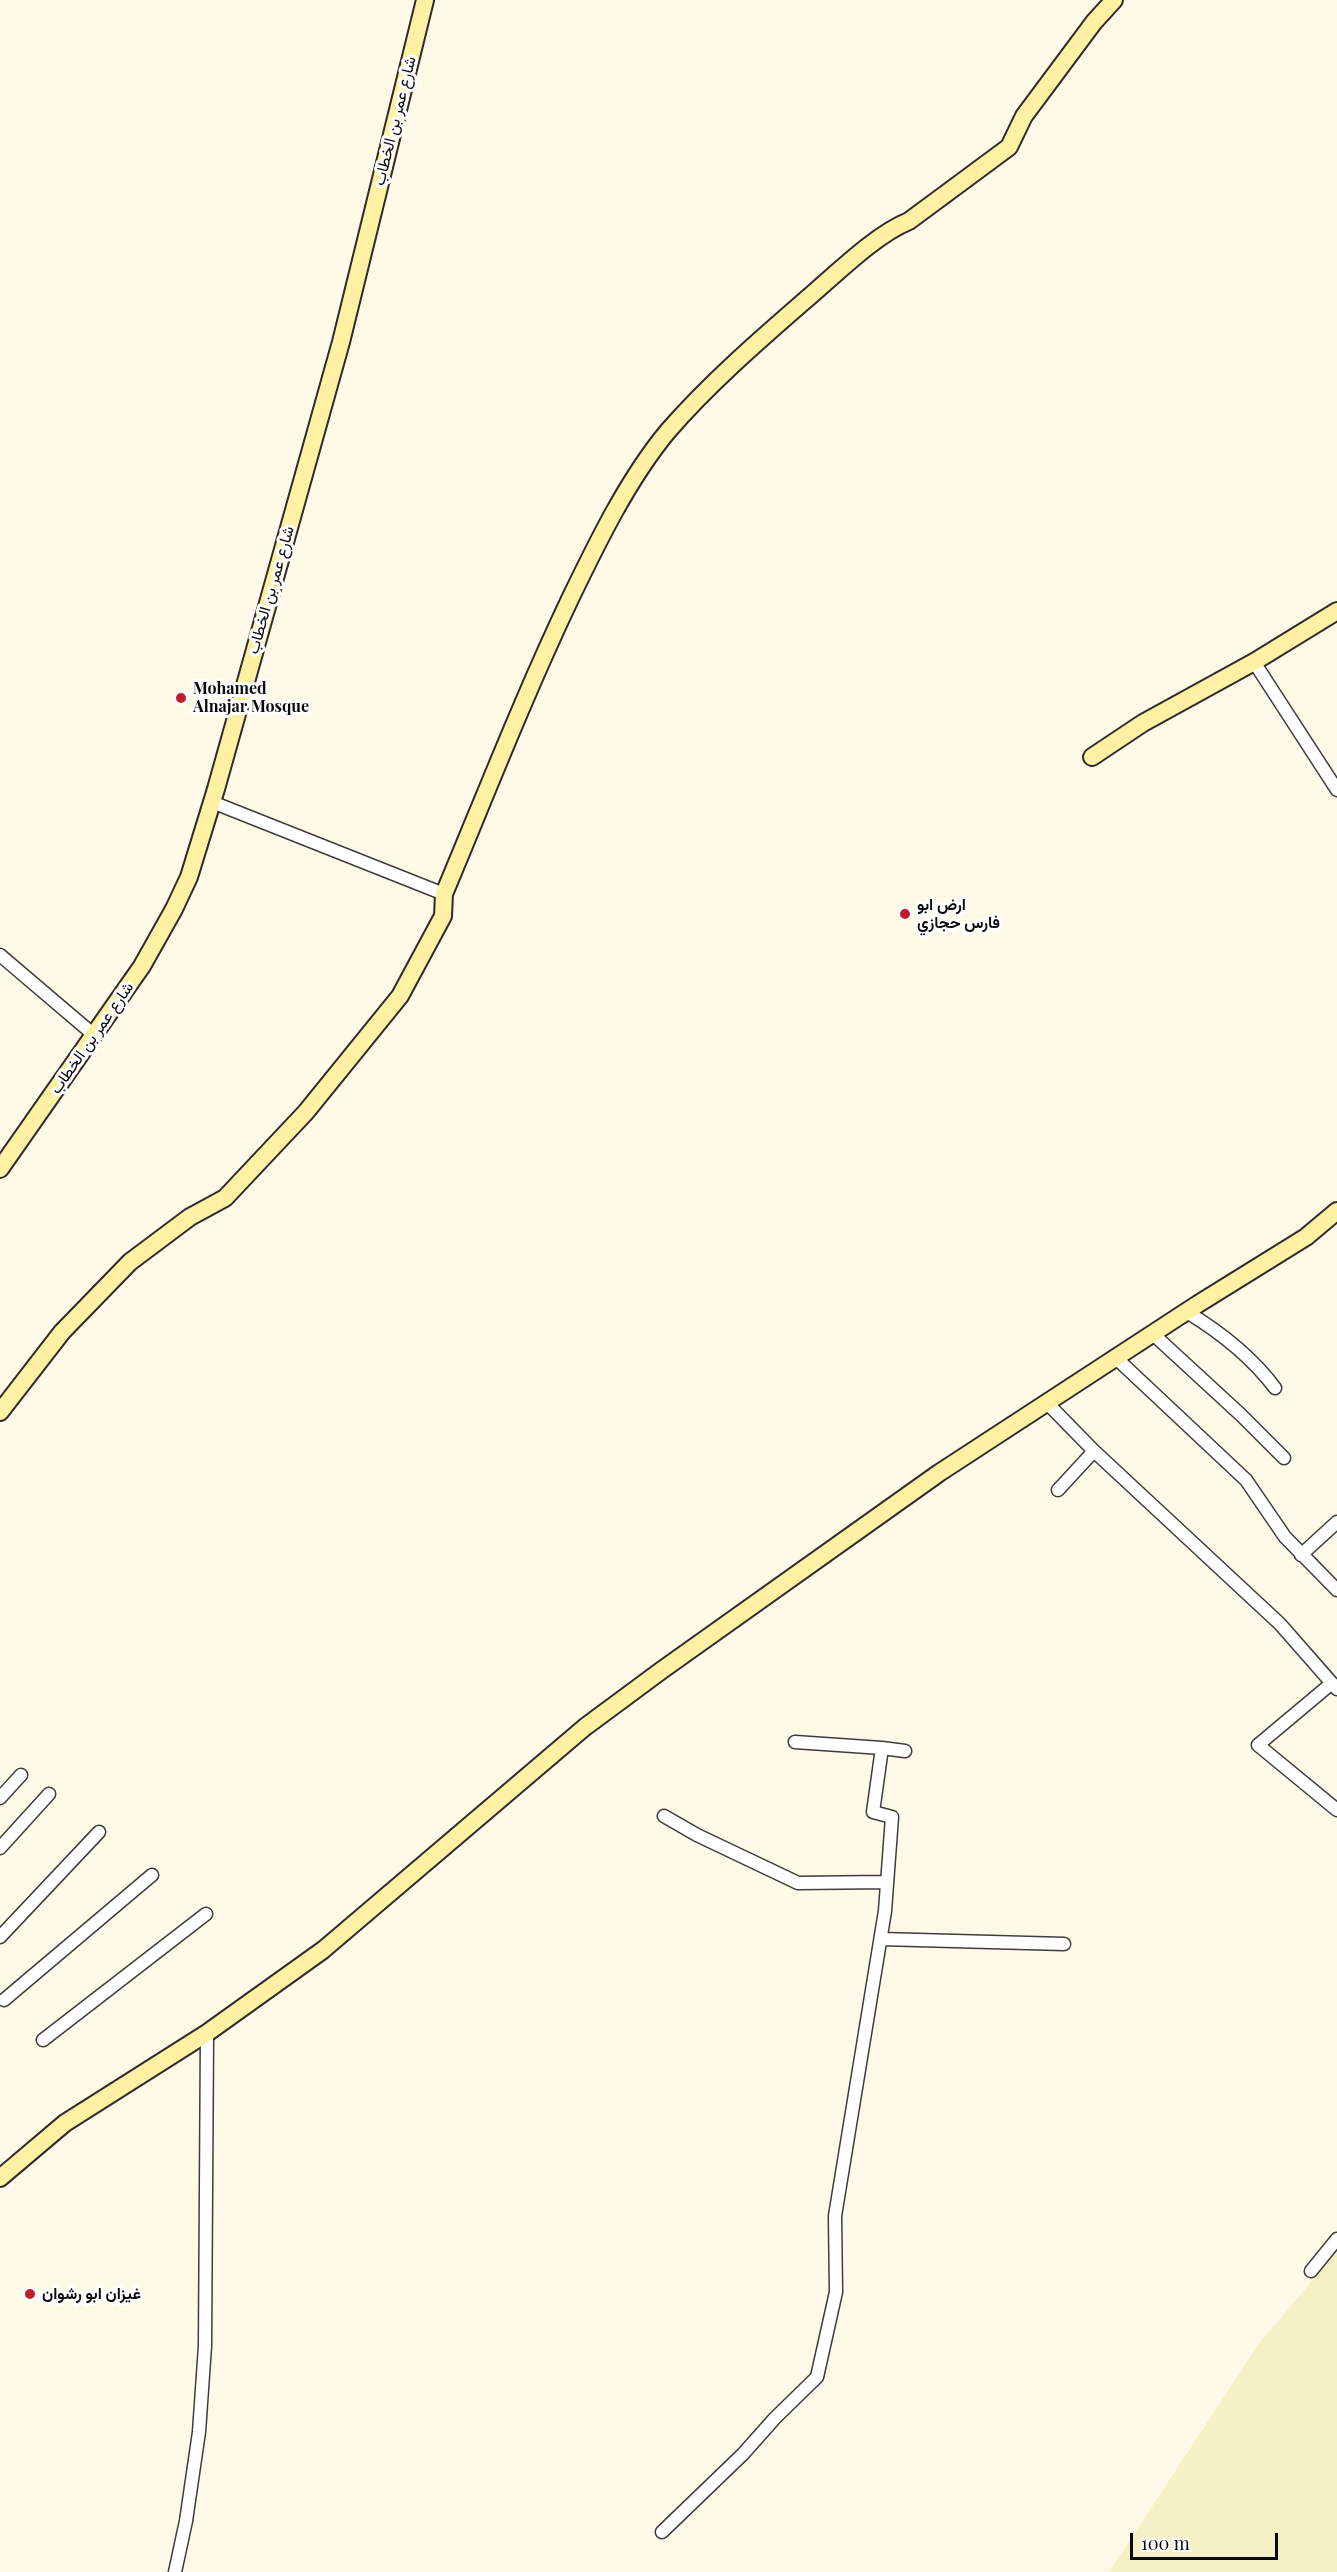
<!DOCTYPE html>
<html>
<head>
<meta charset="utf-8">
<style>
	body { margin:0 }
	#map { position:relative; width:1337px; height:2572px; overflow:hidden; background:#fffae8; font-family:"Playfair Display",serif }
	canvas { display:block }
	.scale { position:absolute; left:1130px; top:2533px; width:148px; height:27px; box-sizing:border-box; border:3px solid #0a0a0a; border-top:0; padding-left:8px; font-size:18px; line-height:21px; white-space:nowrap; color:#0a0a0a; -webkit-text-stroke:4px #fff; paint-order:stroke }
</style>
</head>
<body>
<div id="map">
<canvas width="1337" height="2572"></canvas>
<div class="scale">100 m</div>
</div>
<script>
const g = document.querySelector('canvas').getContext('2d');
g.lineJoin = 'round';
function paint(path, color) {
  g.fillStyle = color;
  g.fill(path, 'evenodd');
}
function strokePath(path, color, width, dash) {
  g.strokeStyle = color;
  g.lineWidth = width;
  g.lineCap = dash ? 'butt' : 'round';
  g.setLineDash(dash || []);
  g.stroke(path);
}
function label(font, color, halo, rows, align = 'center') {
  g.font = font + ' "Playfair Display",Vazirmatn,serif';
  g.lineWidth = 6;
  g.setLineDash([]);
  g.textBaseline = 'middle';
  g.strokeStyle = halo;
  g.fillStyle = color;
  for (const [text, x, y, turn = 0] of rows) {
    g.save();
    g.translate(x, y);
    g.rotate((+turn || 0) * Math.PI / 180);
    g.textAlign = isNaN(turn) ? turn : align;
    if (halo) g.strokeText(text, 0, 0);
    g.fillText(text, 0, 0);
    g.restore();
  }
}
const farmland = new Path2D(`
	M1337,2252V2572H1109L1260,2342Z`);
const street = new Path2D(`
	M1254,662L1337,790
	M212,802L444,894
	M0,955L94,1035
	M1187,1312C1220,1332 1251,1356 1275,1388
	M1153,1334L1241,1415L1284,1458
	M1116,1358L1246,1480L1285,1537L1337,1590
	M1048,1404L1094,1451L1280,1624L1337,1689
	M1058,1490L1094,1451
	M1301,1555L1337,1522
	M1332,1683L1258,1745L1337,1810
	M795,1742L882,1748
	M0,1798L21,1775
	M664,1816L697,1835L798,1883L886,1882
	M0,1848L49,1794
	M0,1937L99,1832
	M881,1939L1064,1944
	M4,2000L152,1875
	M43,2040L206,1914
	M1311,2271L1337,2239
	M662,2532L743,2454L775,2418L817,2377L836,2292L835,2216L885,1911L892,1817L873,1812L882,1748L905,1751
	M175,2572L186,2521L199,2432L205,2346L207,2033`);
const secondary = new Path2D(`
	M1092,757L1143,723L1254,662L1337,611
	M0,1169L142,966L174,909L189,877L216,789L341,342L425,0
	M0,1412L62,1332L130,1262L190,1217L225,1198L306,1112L400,996L443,916L444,894C485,796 524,696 570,599C597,543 628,479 668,431C708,385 756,343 802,303C832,278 874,235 909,221L1009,147L1024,116L1094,22L1114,0
	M0,2178L65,2123L207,2033L323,1950L585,1727L662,1670L939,1473L1198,1304L1306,1237L1337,1211`);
const markers = [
	[181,698,6,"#c11c2a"],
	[905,914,6,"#c11c2a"],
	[30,2294,6,"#c11c2a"]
];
const streetNames = [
	["شارع عمر بن الخطاب",395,121,-76],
	["شارع عمر بن الخطاب",271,590,-74],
	["شارع عمر بن الخطاب",92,1038,-55]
];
const poiNames = [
	["Mohamed",193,689],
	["Alnajar Mosque",193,707],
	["ارض ابو",917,905],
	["فارس حجازي",917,923],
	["غيزان ابو رشوان",42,2294]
];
paint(farmland, '#f6f0c7');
strokePath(street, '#3d3d3d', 15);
strokePath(secondary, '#2c2c2c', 20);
strokePath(street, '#fff', 12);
strokePath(secondary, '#fff1a3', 16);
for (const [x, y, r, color] of markers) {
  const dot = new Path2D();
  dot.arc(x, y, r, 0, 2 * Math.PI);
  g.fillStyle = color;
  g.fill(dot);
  strokePath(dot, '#fff', 2);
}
label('16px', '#0a0a0a', '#fff', streetNames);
label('bold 16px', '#0a0a0a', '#fff', poiNames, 'left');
</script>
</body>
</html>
